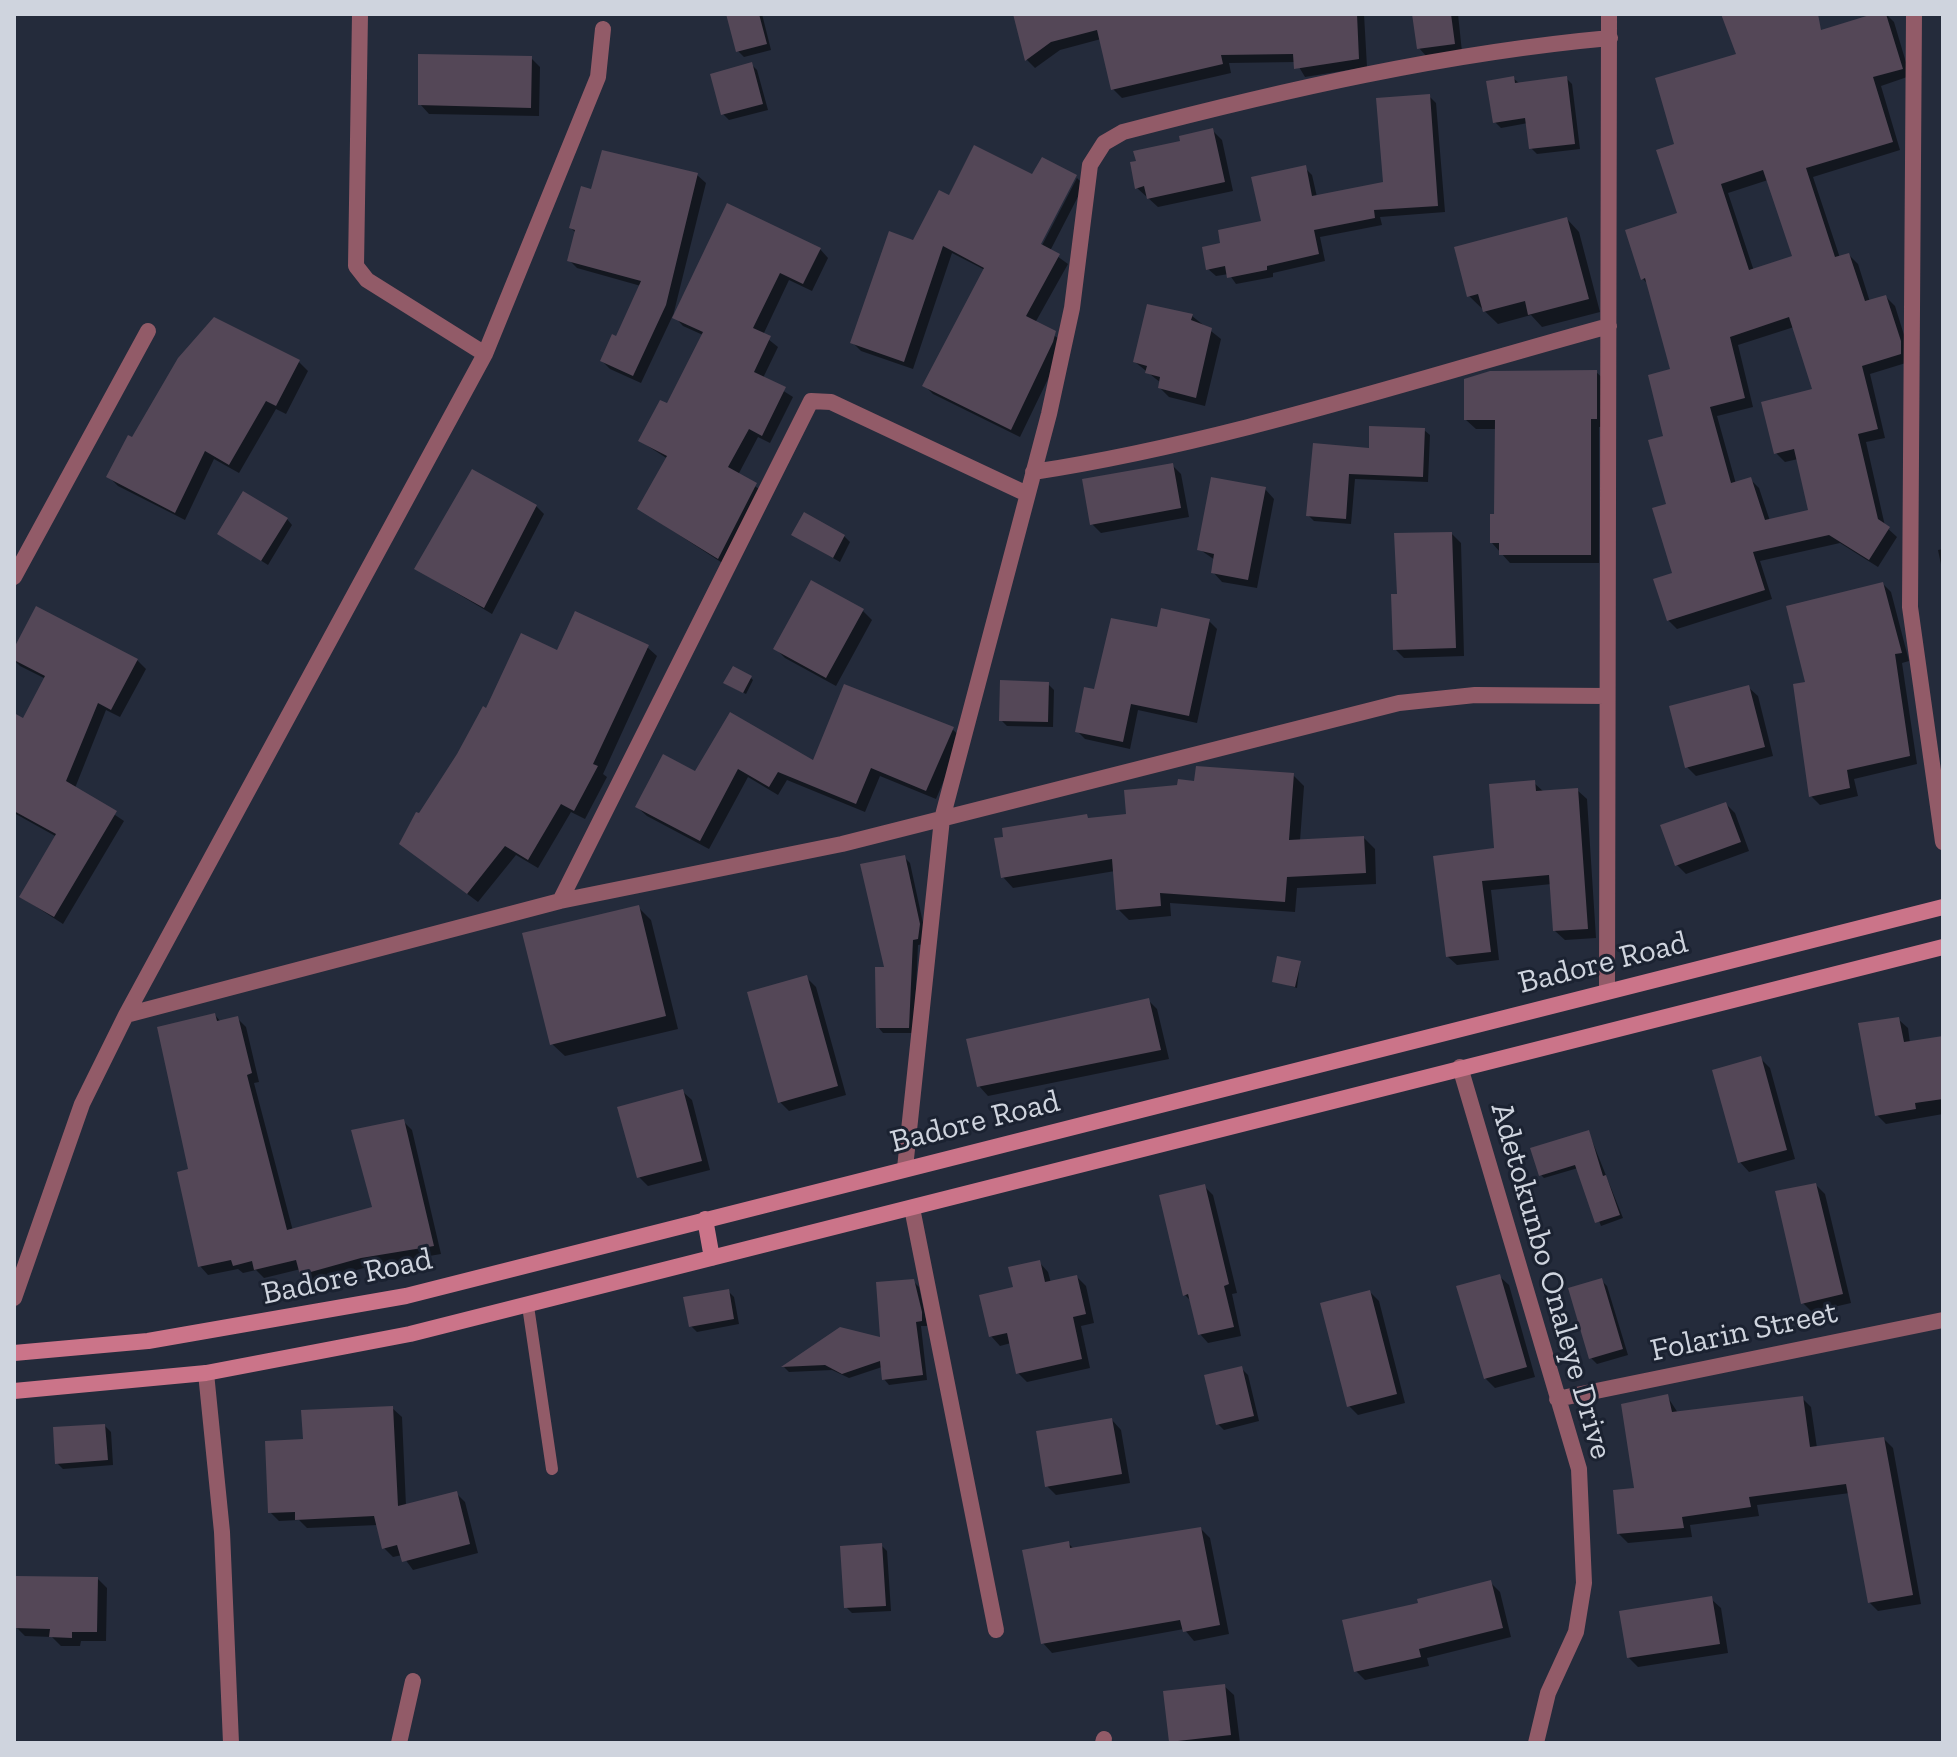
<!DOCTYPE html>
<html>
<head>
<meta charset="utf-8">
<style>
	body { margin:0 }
	#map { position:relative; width:1957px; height:1757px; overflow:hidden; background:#242b3b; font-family:"Zilla Slab",serif }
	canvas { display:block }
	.frame { position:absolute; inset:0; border:16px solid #cfd4de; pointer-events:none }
</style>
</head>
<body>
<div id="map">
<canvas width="1957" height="1757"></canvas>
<div class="frame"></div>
</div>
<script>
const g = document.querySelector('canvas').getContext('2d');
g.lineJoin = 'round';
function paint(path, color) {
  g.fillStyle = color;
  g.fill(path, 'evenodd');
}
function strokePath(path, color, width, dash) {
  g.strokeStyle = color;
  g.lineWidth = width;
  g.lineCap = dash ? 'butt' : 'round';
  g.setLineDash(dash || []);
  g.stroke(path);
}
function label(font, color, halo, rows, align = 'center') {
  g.font = font + ' "Zilla Slab",serif';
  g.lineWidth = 6;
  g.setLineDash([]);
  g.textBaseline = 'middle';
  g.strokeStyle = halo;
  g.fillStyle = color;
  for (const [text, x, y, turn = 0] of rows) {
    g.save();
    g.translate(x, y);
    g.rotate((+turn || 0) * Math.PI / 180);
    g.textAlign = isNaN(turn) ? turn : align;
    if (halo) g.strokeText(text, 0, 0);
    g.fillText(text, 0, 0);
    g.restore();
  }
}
const shadow = new Path2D(`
	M728,14H762L771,50L744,57L738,51Z
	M1015,14H1364L1367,67L1305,77L1296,62L1229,63L1231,73L1122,98L1113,89L1101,39L1060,50L1035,68L1027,60Z
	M1414,14H1458L1462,52L1427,57L1419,48Z
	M1723,14H1803L1813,45L1880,14H1886L1894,22L1910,76L1881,86L1900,150L1813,177L1840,258L1849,255L1858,264L1870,302L1886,297L1895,306L1909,351V362L1870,374L1885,438L1866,442L1885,526L1897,537L1878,567L1840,543L1760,561L1772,599L1677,629L1668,620L1675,574L1665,437L1673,371L1649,285L1643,279L1679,215L1677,145L1738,55ZM1768,180L1795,258L1754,271L1728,193ZM1794,327L1814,391L1776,453L1785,462L1798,459L1811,512L1770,521L1759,488L1750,479L1736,484L1717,416L1753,407L1738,345Z
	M531,58L540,67L539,116L429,114L420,104Z
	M751,64L757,70L768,110L729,120L723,114Z
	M1513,78L1520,84L1566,78L1572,84L1580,149L1537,154L1531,148L1528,123L1501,128L1495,122Z
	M1429,96L1436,103L1445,212L1380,217L1382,225L1320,237L1325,261L1273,273V277L1236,284L1229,274L1216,276L1208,269L1222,245L1263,222L1305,168L1312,175L1317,197L1385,184Z
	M1212,130L1222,140L1233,191L1158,207L1137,188L1183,142Z
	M697,175L706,183L673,316L820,249L828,258L812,291L789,280L763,335L778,347L763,378L793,397L770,443L758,437L738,475L765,493L727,566L639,509L668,459L640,441L668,406L703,335L683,326L673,315L641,383L610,369L602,361L617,339L641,286L577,268L569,260L576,233L571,228L593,191Z
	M1077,178L1084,185L1050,251L1068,264L1035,323L1064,342L1061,352L1020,437L933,394L924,385L985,270L952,253L913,369L861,351L853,343L914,242L1038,253Z
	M1567,219L1579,232L1600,312L1542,327L1531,315L1498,324L1469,296Z
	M1192,316L1221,339L1205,406L1169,397L1160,388L1161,383L1135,362Z
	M299,362L308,371L286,414L276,409L239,473L214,459L185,520L118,486L109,477L133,439Z
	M1596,372L1606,381V427H1599V563H1510L1492,543L1496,516L1497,429H1476L1466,420Z
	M1424,430L1430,435L1428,482L1355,479L1351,524L1314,521L1308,515L1371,450Z
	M1172,465L1181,474L1189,517L1101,533L1092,524Z
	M1265,489L1274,499L1257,588L1222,582L1213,572L1215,560L1199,549Z
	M536,506L544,514L492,614L416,569Z
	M287,519L292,525L268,565L219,534Z
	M1452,534L1461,543L1464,656L1404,658L1395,649L1399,596Z
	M793,535L844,536L850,542L840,562Z
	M1943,549V574L1938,550Z
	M1883,584L1891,592L1909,661L1902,663L1917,764L1854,779L1858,796L1820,805L1811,796L1808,683Z
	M863,611L872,620L836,686L785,658L776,649Z
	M1209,621L1217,629L1197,723L1138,710L1130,749L1085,739L1077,731L1096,692L1159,630Z
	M647,647L657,656L603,774L607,777L585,819L571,812L538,868L516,855L478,902L401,844L487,710L558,652Z
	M14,652L137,660L146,669L120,717L106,710L75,788L124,821L63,924L21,897L57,837L14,813V720H24L46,679L20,666L14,660Z
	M751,678L753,680L746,694L728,685Z
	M1048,684L1054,690L1053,727L1007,726L1001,720Z
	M1748,687L1758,696L1773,756L1696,776L1687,767Z
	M731,715L814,763L952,729L962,738L936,799L880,776L865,812L787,780L778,795L748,777L709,849L647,816L637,807L696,774Z
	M1293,775L1304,786L1300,841L1364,838L1375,849L1376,884L1297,888L1295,912L1170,903L1171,916L1129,920L1118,909L1115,871L1013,888L1003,877L1090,820L1128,816Z
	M1534,783L1544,792L1577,790L1587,799L1596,938L1565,940L1555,931L1552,884L1491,890L1499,960L1457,965L1447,956L1436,858L1497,850Z
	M1726,804L1735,813L1749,851L1686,874L1676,864Z
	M904,857L910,863L925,932L924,944L918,945L914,1033H883L878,1027Z
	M638,907L651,920L678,1029L565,1056L552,1044Z
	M1300,963L1297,988L1274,981Z
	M806,977L816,987L846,1095L789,1111L780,1102Z
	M1148,1000L1157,1009L1169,1059L988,1096L979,1086Z
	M215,1015L221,1022L237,1018L246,1027L259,1082L254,1083L293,1231L374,1209L403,1121L412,1130L441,1254L371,1266L310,1283L301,1269L264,1278L256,1270L243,1273L238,1269L208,1275L200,1266L190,1171Z
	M1899,1020L1908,1028L1910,1043L1943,1038V1114L1886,1124L1877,1115Z
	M1761,1059L1770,1068L1795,1159L1749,1172L1740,1162Z
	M682,1091L692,1100L710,1170L648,1186L639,1177Z
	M1589,1133L1623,1218L1601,1226L1578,1168L1544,1178L1541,1175Z
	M1816,1185L1825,1194L1851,1303L1812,1312L1803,1303Z
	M1204,1186L1213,1195L1237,1293L1232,1294L1241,1336L1208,1343L1200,1334L1192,1302L1185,1295Z
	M1039,1262L1048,1272L1051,1283L1077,1277L1086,1286L1094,1323L1081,1326L1090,1368L1027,1382L1018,1373L1011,1343L1000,1346L991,1336L1015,1289Z
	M1499,1276L1509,1285L1535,1377L1495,1388L1485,1378Z
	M1601,1280L1607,1286L1628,1355L1597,1364L1591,1358Z
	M913,1281L919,1287L926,1319L927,1326H921L927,1380L889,1385L884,1379L882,1367L849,1378L832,1370L789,1372L784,1367L840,1329L882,1339Z
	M728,1291L734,1297L739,1324L697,1332L691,1326Z
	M1370,1292L1379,1301L1405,1403L1358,1415L1349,1406Z
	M1242,1369L1248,1375L1259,1421L1224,1430L1218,1424Z
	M1667,1396L1678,1413L1802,1398L1811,1407L1817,1448L1884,1439L1893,1448L1921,1604L1878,1611L1869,1602L1850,1493L1757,1505L1759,1516L1690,1525L1692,1537L1628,1543L1619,1534Z
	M392,1408L402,1417L406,1506L456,1493L465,1502L478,1553L413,1570L402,1555L393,1557L384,1548L378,1525L307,1528L299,1520L279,1521L270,1512L305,1441Z
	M1112,1420L1121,1430L1130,1483L1056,1495L1047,1486Z
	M105,1426L111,1432L113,1465L63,1469L57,1463Z
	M1201,1529L1210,1538L1229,1634L1194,1641L1184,1629L1052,1653L1043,1643L1068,1543L1075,1550Z
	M881,1545L887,1551L891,1611L852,1613L846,1607Z
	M98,1579L107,1588L106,1641H81L80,1646H61L52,1637L25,1636L16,1627Z
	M1490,1582L1500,1592L1511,1637L1427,1658L1429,1666L1365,1680L1356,1671L1420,1604Z
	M1711,1599L1721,1608L1728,1653L1638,1667L1629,1658Z
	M1224,1686L1234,1695L1240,1743H1174L1171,1741Z`);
const building = new Path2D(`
	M726,14H759L767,44L736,52Z
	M1013,14H1357L1359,59L1294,69L1293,54L1221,55L1223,64L1111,90L1097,30L1051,42L1025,61Z
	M1412,14H1451L1455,44L1417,49Z
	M1721,14H1818L1821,30L1873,14H1886L1903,69L1873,77L1893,142L1806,168L1835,257L1849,253L1865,301L1886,295L1901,341V354L1862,366L1878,429L1858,434L1878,519L1890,527L1869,560L1829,535L1753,552L1765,590L1667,621L1653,579L1672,573L1652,508L1666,504L1648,440L1663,436L1648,375L1670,369L1645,278L1641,280L1625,230L1677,213L1656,150L1674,144L1655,78L1736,54ZM1763,170L1792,256L1749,270L1721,184ZM1789,317L1812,389L1761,402L1774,454L1794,449L1808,510L1765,520L1751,477L1731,483L1710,407L1745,398L1730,337Z
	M418,54L532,56L531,108L418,105Z
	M752,62L763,104L721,115L710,74Z
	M1514,76L1515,83L1567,76L1575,144L1529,149L1525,118L1493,123L1486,81Z
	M1430,94L1438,206L1374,210L1375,218L1314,230L1319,254L1267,266V270L1227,278L1225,266L1206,270L1202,247L1220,243L1218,230L1261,221L1251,177L1306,165L1312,196L1383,182L1376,98Z
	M1213,128L1225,182L1147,199L1144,186L1135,189L1130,162L1136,161L1133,151L1180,141L1179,136Z
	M974,145L1032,174L1042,157L1077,175L1041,244L1060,254L1026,316L1056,331L1053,342L1011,430L922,386L984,268L943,246L904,362L850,343L889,231L913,240L939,190L949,195Z
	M602,150L698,173L666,305L633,376L600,361L612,334L616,336L641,281L567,261L575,230L569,228L581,186L591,189Z
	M727,203L821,248L803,284L780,273L753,328L771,336L754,372L786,387L762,436L749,429L728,467L757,483L718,559L637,509L667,456L638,441L660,400L667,403L703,332L672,318Z
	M1567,217L1589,299L1528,315L1525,301L1483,312L1478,294L1467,297L1454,247Z
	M1147,304L1193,314L1191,320L1212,328L1196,398L1158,388L1160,377L1145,373L1147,366L1133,362Z
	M214,317L300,360L276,406L266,401L229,465L205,451L175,513L106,477L128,435L132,437L178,358Z
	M1597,370V419H1591V555H1499V543H1490V514H1494L1495,420H1464V379L1490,371Z
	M1369,426L1425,428L1423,477L1349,474L1346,519L1306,516L1313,443L1369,448Z
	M1173,463L1181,508L1090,525L1082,479Z
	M472,469L537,505L484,608L414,569Z
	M1211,477L1266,487L1248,580L1211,573L1214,554L1197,550Z
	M243,491L288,518L261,561L217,534Z
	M804,512L845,535L833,558L791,535Z
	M1452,532L1456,648L1393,650L1391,594H1397L1394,533Z
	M811,580L864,609L826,678L773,649Z
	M1883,582L1902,653L1895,654L1910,756L1847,770L1850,788L1809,797L1793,684L1805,682L1786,606Z
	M36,606L138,659L111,710L98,703L66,781L117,811L54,917L19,897L56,834L14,811V713L23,718L45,676L14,660V648Z
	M1161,608L1210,619L1189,716L1131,704L1123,742L1075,732L1084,687L1094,689L1111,618L1157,627Z
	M575,611L649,645L593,764L598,766L574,811L561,804L528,860L505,846L467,894L399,844L416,812L419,813L457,754L483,706L486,708L521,633L557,650Z
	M733,666L752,676L743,693L723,683Z
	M1000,680L1049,682L1048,722L999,721Z
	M844,684L954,727L926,791L871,768L856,804L778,772L769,787L738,769L700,841L635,807L663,754L695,771L730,712L813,760Z
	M1749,685L1765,747L1685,768L1669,706Z
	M1196,766L1294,773L1289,840L1364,836L1366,873L1287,877L1285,902L1160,893L1161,906L1116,910L1112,859L1001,878L994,838L1003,837L1002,828L1087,814L1088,818L1126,814L1124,790L1177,785L1178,779L1194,781Z
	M1535,780L1536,791L1578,788L1588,929L1553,931L1549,875L1482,881L1491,952L1446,957L1433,856L1494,848L1489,784Z
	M1726,802L1741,842L1675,866L1660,825Z
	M905,855L920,924L918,939L913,940L909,1028H876L875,967H884L860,864Z
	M639,905L666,1016L550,1045L522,933Z
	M1277,956L1301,961L1295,987L1272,982Z
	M807,975L838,1086L778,1103L747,992Z
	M1149,998L1161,1050L977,1087L966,1039Z
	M215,1013L217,1021L238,1016L252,1073L247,1075L287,1230L372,1207L351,1130L404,1119L434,1246L361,1258L300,1275L296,1260L254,1270L252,1261L233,1266L231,1260L198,1267L177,1172L188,1169L157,1027Z
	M1899,1017L1904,1042L1943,1036V1099L1915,1103L1916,1109L1875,1116L1858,1023Z
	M1761,1056L1787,1150L1738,1163L1712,1070Z
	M683,1089L702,1161L637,1178L617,1107Z
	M1589,1130L1603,1176L1606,1175L1620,1215L1595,1223L1575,1165L1539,1176L1530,1148Z
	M1816,1183L1843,1294L1801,1304L1775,1191Z
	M1205,1184L1229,1284L1224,1286L1234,1327L1198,1335L1188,1294L1183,1296L1159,1195Z
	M1040,1260L1045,1282L1077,1275L1086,1314L1073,1317L1082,1359L1016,1374L1007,1333L989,1337L979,1295L1013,1287L1008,1267Z
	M1500,1274L1527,1367L1484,1379L1456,1286Z
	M1602,1278L1623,1349L1589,1359L1568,1288Z
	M914,1279L922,1312V1321L916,1322L923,1375L882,1380L880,1361L842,1374L825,1365L781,1367L840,1327L880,1337L876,1282Z
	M729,1289L734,1319L689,1327L683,1297Z
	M1370,1290L1397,1394L1347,1407L1320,1303Z
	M1242,1366L1254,1416L1216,1425L1204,1375Z
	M1668,1394L1672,1412L1803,1396L1810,1447L1884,1437L1913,1595L1868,1603L1846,1484L1749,1497L1751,1507L1682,1517L1684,1528L1617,1534L1613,1490L1634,1488L1621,1404Z
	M393,1406L398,1506L457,1491L470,1544L402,1562L397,1545L382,1549L374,1516L295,1520V1512L268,1513L265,1441L303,1439L301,1410Z
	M1112,1418L1122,1474L1045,1487L1036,1431Z
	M105,1424L108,1460L55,1464L53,1427Z
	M1201,1527L1220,1625L1183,1632L1180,1620L1041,1644L1022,1550L1069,1541L1070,1548Z
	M882,1543L886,1606L844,1608L840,1546Z
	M15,1576L98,1577L97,1632H72V1638L49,1637L50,1629L14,1628Z
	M1491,1580L1503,1628L1419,1649L1421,1657L1354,1672L1342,1620L1418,1603L1417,1599Z
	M1712,1596L1720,1644L1627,1658L1619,1611Z
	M1225,1684L1231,1735L1169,1742L1163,1691Z`);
const lane = new Path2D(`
	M528,1306L552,1469`);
const street = new Path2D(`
	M360,14L356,266L367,280L485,354
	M1914,14L1910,607L1943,842
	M1033,472C1228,442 1418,378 1609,326
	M14,577L148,331
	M560,901L811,401L831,402L1027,494
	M1607,991L1609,14
	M126,1015L560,901L842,844L1399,703L1475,695L1607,696
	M1460,1067L1579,1469L1584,1583L1576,1632L1548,1693L1536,1743
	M905,1168L942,819L1049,414L1072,308L1090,165L1104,143L1123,132C1284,90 1445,53 1610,38
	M912,1208L996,1630
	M14,1298L82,1104L126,1015L485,354L598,77L603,29
	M206,1373L222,1532L231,1743
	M1557,1399L1943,1320
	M399,1743L413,1681
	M1103,1743L1104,1739`);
const secondary = new Path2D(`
	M705,1219L712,1258
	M14,1353L148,1341L406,1296L1943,907
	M14,1391L206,1373L410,1334L1943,947`);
const streetNames = [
	["Badore Road",1603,963,-14],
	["Badore Road",975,1122,-14],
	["Badore Road",347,1277,-12],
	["Adetokunbo Onaleye Drive",1551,1281,74],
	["Folarin Street",1744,1332,-12]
];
paint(shadow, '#0007');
paint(building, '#544757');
strokePath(lane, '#925b68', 12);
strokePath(street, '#925b68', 16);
strokePath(secondary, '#cb7489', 16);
label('32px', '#cfd4de', '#1b2231', streetNames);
</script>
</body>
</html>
